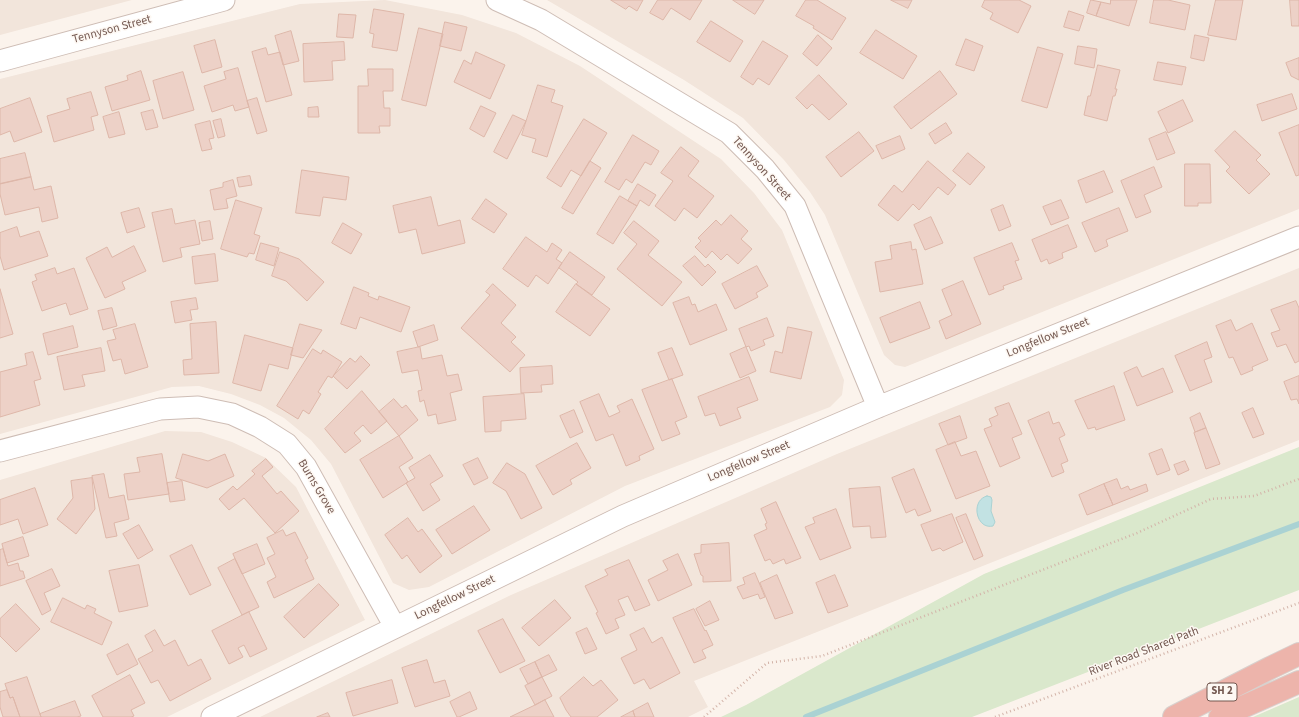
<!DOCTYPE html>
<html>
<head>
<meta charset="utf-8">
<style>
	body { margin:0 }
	canvas { display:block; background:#fbf3ec }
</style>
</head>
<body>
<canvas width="1299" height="717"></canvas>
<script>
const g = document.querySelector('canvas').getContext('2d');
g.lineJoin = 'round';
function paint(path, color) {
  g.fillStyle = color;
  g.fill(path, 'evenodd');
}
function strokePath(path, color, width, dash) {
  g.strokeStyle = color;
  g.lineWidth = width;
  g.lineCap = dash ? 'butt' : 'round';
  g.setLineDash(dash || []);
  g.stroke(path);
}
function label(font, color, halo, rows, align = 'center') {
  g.font = font + ' "Source Sans 3",sans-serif';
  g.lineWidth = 3;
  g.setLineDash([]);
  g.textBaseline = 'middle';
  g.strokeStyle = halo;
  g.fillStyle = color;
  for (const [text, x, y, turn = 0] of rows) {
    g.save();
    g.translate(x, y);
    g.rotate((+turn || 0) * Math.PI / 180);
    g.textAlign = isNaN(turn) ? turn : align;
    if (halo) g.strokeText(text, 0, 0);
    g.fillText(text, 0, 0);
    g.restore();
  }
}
const residential = new Path2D(`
	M0,0H132L0,35Z
	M385,0L462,15L516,33L580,66L721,159L754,193L782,230L844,380L842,395L830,407L625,486L429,587L409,590L393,583L331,464L311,440L284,418L260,405L231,394L199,386L172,387L0,434V79L300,4Z
	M547,0H1299V209L905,367L895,365L884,355L825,215L810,192L784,160L743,118L684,80Z
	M1299,268V440L694,681L708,707L688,717H260L511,595L837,454Z
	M165,431L201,432L232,442L266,458L296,487L365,620L167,717H0V480Z`);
const green = new Path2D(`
	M1299,447V590L972,717H721L746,705L984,574Z
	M1299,697V717H1253Z`);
const water = new Path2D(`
	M987,496L991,497L992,500L991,511L995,522L993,526C976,530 970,500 987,496Z`);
const stream = new Path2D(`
	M806,717L1123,590L1299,524`);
const building = new Path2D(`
	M611,0H643L637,11L629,6L626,9Z
	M658,0H702L690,20L671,8L663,20L650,13Z
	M733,0H764L755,14Z
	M806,0H817L846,18L832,40L813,28L814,26L796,16Z
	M891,0H912L908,8Z
	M985,0H1019L1031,6L1018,33L990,19L993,13L982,7Z
	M1091,0L1101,2L1096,16L1087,13Z
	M1111,0H1137L1129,26L1096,16L1101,2L1110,4Z
	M1154,0H1168L1190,5L1185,30L1150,23Z
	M1216,0H1243L1236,40L1208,35Z
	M1290,0H1299V26H1292Z
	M374,9L404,14L397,51L372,47L374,34L370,33Z
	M1069,11L1084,16L1079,31L1064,27Z
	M339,14L356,15L353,38L337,37Z
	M711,21L743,41L730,62L697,42Z
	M445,22L467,27L461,51L440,46Z
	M419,28L443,34L426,106L402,100Z
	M876,30L917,56L903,79L860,53Z
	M291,31L299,61L283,65L275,36Z
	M818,35L832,48L817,66L803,54Z
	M1195,35L1209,38L1204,61L1191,58Z
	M966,39L983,46L974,71L956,65Z
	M215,40L222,67L202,73L194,46Z
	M763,41L788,56L769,85L758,78L753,85L741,77Z
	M344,42L345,60L332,61L333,80L304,82L303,44Z
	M1078,46L1097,49L1094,68L1075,64Z
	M1038,47L1063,54L1047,108L1022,101Z
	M266,48L268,55L280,52L292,95L266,102L252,52Z
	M476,52L505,65L490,99L454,82L464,60L471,64Z
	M1299,58V80L1291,76L1286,63Z
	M1158,62L1186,67L1182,85L1154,80Z
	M1098,65L1120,70L1115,89H1117L1115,96H1113L1107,121L1084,115L1088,96H1090Z
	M238,68L249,107L235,111L233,105L212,112L204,86L226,79L224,72Z
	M368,69H393V91H383L384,108H390V126H379L380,133H358V86H368Z
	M141,71L150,100L112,111L105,87L128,80L127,76Z
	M940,71L957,94L911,129L894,107Z
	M183,72L194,110L163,119L153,81Z
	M819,75L847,104L829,120L812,104L807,109L796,98Z
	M538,85L555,90L551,102L563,106L547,157L532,152L536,139L522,135Z
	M91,92L98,115L91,117L94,130L54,142L47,116L70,109L67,99Z
	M1292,94L1297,109L1262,121L1257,105Z
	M30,98L42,132L14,142L10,131L0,135V109Z
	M257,98L267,131L257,134L247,101Z
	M1183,100L1193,121L1168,133L1158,112Z
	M481,106L496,113L484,137L470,129Z
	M318,107L319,117H308V108Z
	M153,110L158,127L146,130L141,113Z
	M119,112L125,134L109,138L103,117Z
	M513,115L526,121L507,159L494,152Z
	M221,119L225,136L218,138L213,121Z
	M584,119L607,133L581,176L571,170L561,187L547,178Z
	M210,121L214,138L209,139L212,149L202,151L195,125Z
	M946,123L952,133L935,144L929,134Z
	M1299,125V175L1296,176L1279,133Z
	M1235,131L1261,155L1256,160L1270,174L1249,194L1226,171L1230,167L1215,151Z
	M859,132L874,151L841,177L826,157Z
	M1166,132L1175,153L1157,160L1149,139Z
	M633,135L659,151L651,165L645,162L632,183L626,179L619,190L605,182Z
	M900,136L905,149L882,159L876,146Z
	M681,147L699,161L688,176L714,196L697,218L684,208L675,221L655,206L673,181L661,173Z
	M25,153L31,177L0,184V159Z
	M968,153L985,167L970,185L953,171Z
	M590,161L601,168L573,214L562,208Z
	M928,161L956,185L948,195L938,187L919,210L913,204L898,221L878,205L894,185L902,192Z
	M1185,164H1210L1211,203H1198V206H1185Z
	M1154,167L1162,187L1144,195L1151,212L1136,218L1121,181Z
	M302,170L349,177L346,200L323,197L320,216L296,213Z
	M1104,171L1113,192L1086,203L1078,181Z
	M250,176L252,185L239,187L237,178Z
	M31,177L34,190L51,186L58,218L42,222L39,207L5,215L0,194V184Z
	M233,180L237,196L226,199L228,208L214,210L210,190L223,187V183Z
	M638,184L656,195L649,206L640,200L637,206L628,201Z
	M620,196L637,206L613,244L597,234Z
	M431,197L438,226L460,220L465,243L422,254L416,229L399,233L393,206Z
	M486,199L507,214L494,233L472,219Z
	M236,200L262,208L254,234L260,236L254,254L249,253L247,257L221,249Z
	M1061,200L1069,218L1051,225L1043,207Z
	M1003,205L1011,226L999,231L991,210Z
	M139,208L145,227L127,233L121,213Z
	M1119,208L1128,231L1108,239L1106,240L1108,246L1095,252L1082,223Z
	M172,209L175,224L195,220L200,244L180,248L182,257L163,262L152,213Z
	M731,215L748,231L741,239L752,249L738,264L727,254L721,260L712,251L706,258L695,247L701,241L698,238L716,220L721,225Z
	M931,217L943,243L925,250L914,225Z
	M210,221L213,239L202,241L199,223Z
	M634,221L659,241L648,255L682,282L662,306L617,269L637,244L624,233Z
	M343,223L362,234L351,254L332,243Z
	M1068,225L1077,247L1062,253L1063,258L1049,264L1047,259L1041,262L1032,240Z
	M17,227L20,237L39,231L48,256L4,270L0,256V233Z
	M526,237L547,252L552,243L562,250L556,259L562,263L548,284L536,275L528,287L503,269Z
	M911,242L912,250L916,249L923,284L880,292L875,262L892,259L890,246Z
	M261,243L279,248L274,266L256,260Z
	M1012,243L1019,260L1015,261L1022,279L1003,286L1004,289L989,295L974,258Z
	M134,246L146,271L122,282L125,289L105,298L86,258L107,247L112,257Z
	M280,252L299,259L324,282L307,301L286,281L272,276Z
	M570,252L605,277L592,295L576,284L578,282L559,268Z
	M215,254L218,281L195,284L192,257Z
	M695,256L705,267L708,264L716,272L702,286L683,266Z
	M757,266L768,286L756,293L758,297L735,309L722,284Z
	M55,268L57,274L74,268L88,309L70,315L66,303L42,311L32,282L37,280L35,275Z
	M963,281L981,324L946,339L939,321L952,315L942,290Z
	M493,284L516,305L501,323L516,337L511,342L525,355L510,372L461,328L490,295L486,292Z
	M576,284L610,309L590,336L556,312Z
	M354,287L369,293L368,296L378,300L379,296L410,307L401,332L360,317L356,329L341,324Z
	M0,289L13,334L0,338Z
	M689,297L692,305L695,304L698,312L716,304L727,330L690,345L673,303Z
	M196,298L198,309L190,310L192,320L175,323L171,302Z
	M1296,301L1299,308V361L1295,363L1286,344L1277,347L1271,333L1280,330L1271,310Z
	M920,302L930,328L890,343L880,318Z
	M112,308L117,326L103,330L98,311Z
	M767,318L774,336L763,340L765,345L751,351L749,346L746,347L739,329Z
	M1231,320L1236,331L1252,323L1268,360L1252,367L1253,370L1241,375L1233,357L1229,358L1216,326Z
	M216,322L219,373L184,375L183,360L192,359L190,324Z
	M135,324L148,367L125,374L121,359L113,361L107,341L116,339L113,330Z
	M300,324L322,330L303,358L291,355Z
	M434,325L438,340L418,347L413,332Z
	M73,326L78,347L48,355L43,334Z
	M788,327L812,332L801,379L770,372L775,351L782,353Z
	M245,335L293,348L288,369L269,364L261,391L233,383Z
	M1207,342L1212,357L1204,360L1212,382L1190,391L1175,356Z
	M420,347L422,359L442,355L447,376L458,374L462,390L450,393L456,420L438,424L436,414L428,416L424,400L420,402L418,391L422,390L418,370L402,373L397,352Z
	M746,347L756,371L740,378L730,354Z
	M101,348L105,371L82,375L85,386L64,390L57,357Z
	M672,348L683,375L669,380L658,353Z
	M313,349L321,354L323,350L342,362L332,378L328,376L318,392L321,394L309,414L303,410L298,419L277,406Z
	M33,352L41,379L34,381L40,405L0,417V372L27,365L25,354Z
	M361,356L370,365L347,389L333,376L350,358L355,362Z
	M552,366L553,384L541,385L542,392L521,393L520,368Z
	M1137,367L1142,377L1163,368L1173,392L1137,406L1124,373Z
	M1299,376V404L1297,399L1291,400L1284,382Z
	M749,377L758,400L737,408L741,418L720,426L715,413L705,416L698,397Z
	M672,379L687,417L675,422L680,434L662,441L642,390Z
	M1114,386L1125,420L1096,430L1095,427L1088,429L1075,401Z
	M362,391L387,421L371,434L363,425L354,433L361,441L345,453L325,429Z
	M524,394L526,419L501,421V431L485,432L483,397Z
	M599,394L609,417L620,412L617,406L632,399L654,449L639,456L640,460L626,466L613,434L596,441L580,402Z
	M394,399L402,408L406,405L418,420L399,436L379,412Z
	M1009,403L1022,434L1012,438L1020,458L1000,467L984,429L992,426L989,419L998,415L995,408Z
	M1253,408L1264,434L1253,438L1242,413Z
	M574,410L583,432L570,438L560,416Z
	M1049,412L1053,424L1059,422L1065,435L1059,438L1068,461L1061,464L1064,472L1052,477L1028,421Z
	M1200,413L1206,428L1195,432L1190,418Z
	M960,416L967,438L948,445L939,424Z
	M1206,428L1220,464L1206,469L1194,433Z
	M399,436L413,458L399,467L408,482L383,498L360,460Z
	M955,442L961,456L976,451L990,486L956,499L936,450Z
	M577,443L591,468L570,480L572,484L553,495L536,466Z
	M1162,449L1170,470L1157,475L1149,454Z
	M162,454L169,494L128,500L124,474L140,472L137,458Z
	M183,454L208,461L225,454L234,476L207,488L176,478Z
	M430,455L443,476L430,484L440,500L423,511L406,483L415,478L409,468Z
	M478,458L488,478L474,485L463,465Z
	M266,459L273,467L262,476L277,494L281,491L299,511L275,533L244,498L229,510L219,499L233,486L237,490L255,474L252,471Z
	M1185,461L1189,470L1178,475L1174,465Z
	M507,463L525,474L542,508L521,519L506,491L493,483Z
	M914,469L931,511L918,516L915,509L906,513L892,478Z
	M104,474L109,498L124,495L129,519L114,523L117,536L106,538L92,476Z
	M92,478L95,509L76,534L57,519L73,498L71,481Z
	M1117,479L1121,489L1128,486L1130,490L1146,484L1148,491L1113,505L1104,484Z
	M182,481L185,500L170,502L167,483Z
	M1104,484L1113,505L1087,515L1079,495Z
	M880,487L886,537L871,538L870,526L853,527L849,489Z
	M35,488L48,525L23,534L18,519L0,525V500Z
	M776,502L801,558L786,564L784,559L773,564L770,559L765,561L754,535L767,529L765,524L767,523L761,509Z
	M474,506L490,530L452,554L436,530Z
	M836,509L851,548L820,560L805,527L815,523L813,518Z
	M952,514L963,542L943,551L940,548L932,551L921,525Z
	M966,514L983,556L974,560L956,518Z
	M408,518L418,532L422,529L442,556L420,573L407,555L402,559L385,535Z
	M139,525L153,550L138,559L123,534Z
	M283,530L286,536L295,532L308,558L305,560L314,579L274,598L267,582L276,577L267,558L275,554L267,538Z
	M23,537L29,556L7,563L2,544Z
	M729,543L731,581L703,582V576L701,575L694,554L701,553V545Z
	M257,544L265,564L242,574L233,554Z
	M192,545L211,585L190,595L170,556Z
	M3,549L8,566L18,563L20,571H23L25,578L0,586V550Z
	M678,554L692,585L658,601L648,580L668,570L663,561Z
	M235,559L259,607L242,615L218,568Z
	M629,560L650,605L635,611L628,596L618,600L625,615L615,619L619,628L606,634L596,613L598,612L585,586L608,575L605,570Z
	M139,565L148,606L119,612L109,571Z
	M52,569L60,586L44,593L51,610L42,615L26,581Z
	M755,573L765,597L760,599L758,594L743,599L737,587L745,584L743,578Z
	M777,575L793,613L775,619L760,583Z
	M835,575L848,606L828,613L816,583Z
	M319,584L339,605L304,638L284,617Z
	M63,598L85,609L87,605L96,609L94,613L112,622L102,645L51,622Z
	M555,600L571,618L539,646L522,628Z
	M710,601L719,620L705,626L696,609Z
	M16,604L40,629L16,652L0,636V619Z
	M694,609L705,631L706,630L713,645L702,650L706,658L694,663L673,618Z
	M249,612L267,649L250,657L244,645L238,648L243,657L229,664L212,631Z
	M503,619L525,661L500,673L478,631Z
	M587,628L597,649L585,654L576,633Z
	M644,628L652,643L662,637L680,673L650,689L644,679L634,684L621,658L637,650L630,635Z
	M155,630L164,646L175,640L188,666L201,659L211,679L170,701L158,680L151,683L138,659L153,651L145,636Z
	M128,644L138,664L117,675L107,655Z
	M549,655L557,670L542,677L535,662Z
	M427,660L434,683L445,680L450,696L415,707L402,668Z
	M535,662L542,677L528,684L520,669Z
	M130,675L145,703L131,710L134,716L131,717H103L92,696Z
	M27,677L40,714L41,717H20L13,697L10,698L5,684Z
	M542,677L552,696L535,705L525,686Z
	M584,677L593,686L601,680L618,700L597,717H571L566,710L560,698Z
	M392,680L398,703L353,716L346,693Z
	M7,690L10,698L13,697L20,717H3L0,707V692Z
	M470,692L477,709L459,717H457L450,702Z
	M545,700L554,717H510L535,705Z
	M75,701L81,716L77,717H41L40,714Z
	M648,703L654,717H635L633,711Z
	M633,711L635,717H621Z
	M328,713L330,717H317Z`);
const path = new Path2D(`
	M704,717L767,663L822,656L1137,533L1211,499L1254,496L1299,479
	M995,717L1299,603`);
const minor = new Path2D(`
	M497,0L541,20L729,133L765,169L795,206L878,407
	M0,61L224,0
	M0,451L160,409L198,407L232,414L260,427L287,444L306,467L395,627
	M212,717L623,516L878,407L1299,237`);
const highway = new Path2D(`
	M1174,717L1270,668L1299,654
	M1220,717L1299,682`);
const shields = [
	[1222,692,30]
];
const shieldNames = [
	["SH 2",1222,692]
];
const streetNames = [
	["Tennyson Street",112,30,-15],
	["Tennyson Street",761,169,48],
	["Longfellow Street",1048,338,-22],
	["Longfellow Street",749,462,-23],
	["Burns Grove",316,487,59],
	["Longfellow Street",455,598,-26],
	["River Road Shared Path",1144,652,-21]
];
paint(residential, '#f2e5db');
paint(green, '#dae8cc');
paint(water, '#c2e2e3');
strokePath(water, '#aad2d3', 1);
strokePath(stream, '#aad2d3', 6);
paint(building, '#edd1c7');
strokePath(building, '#deb7a9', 1);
strokePath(minor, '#cebdb5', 23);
strokePath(highway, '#d8d1ce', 24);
strokePath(path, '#d3b4a9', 2.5, [1, 3]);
strokePath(minor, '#fff', 21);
strokePath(highway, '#edb4ab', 22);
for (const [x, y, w] of shields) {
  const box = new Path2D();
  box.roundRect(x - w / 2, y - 9, w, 18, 3);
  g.fillStyle = '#fdf8f3';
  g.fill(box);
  strokePath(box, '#745951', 1);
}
label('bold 11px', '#745951', null, shieldNames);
label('12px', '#745951', '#fdf8f3', streetNames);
</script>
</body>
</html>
